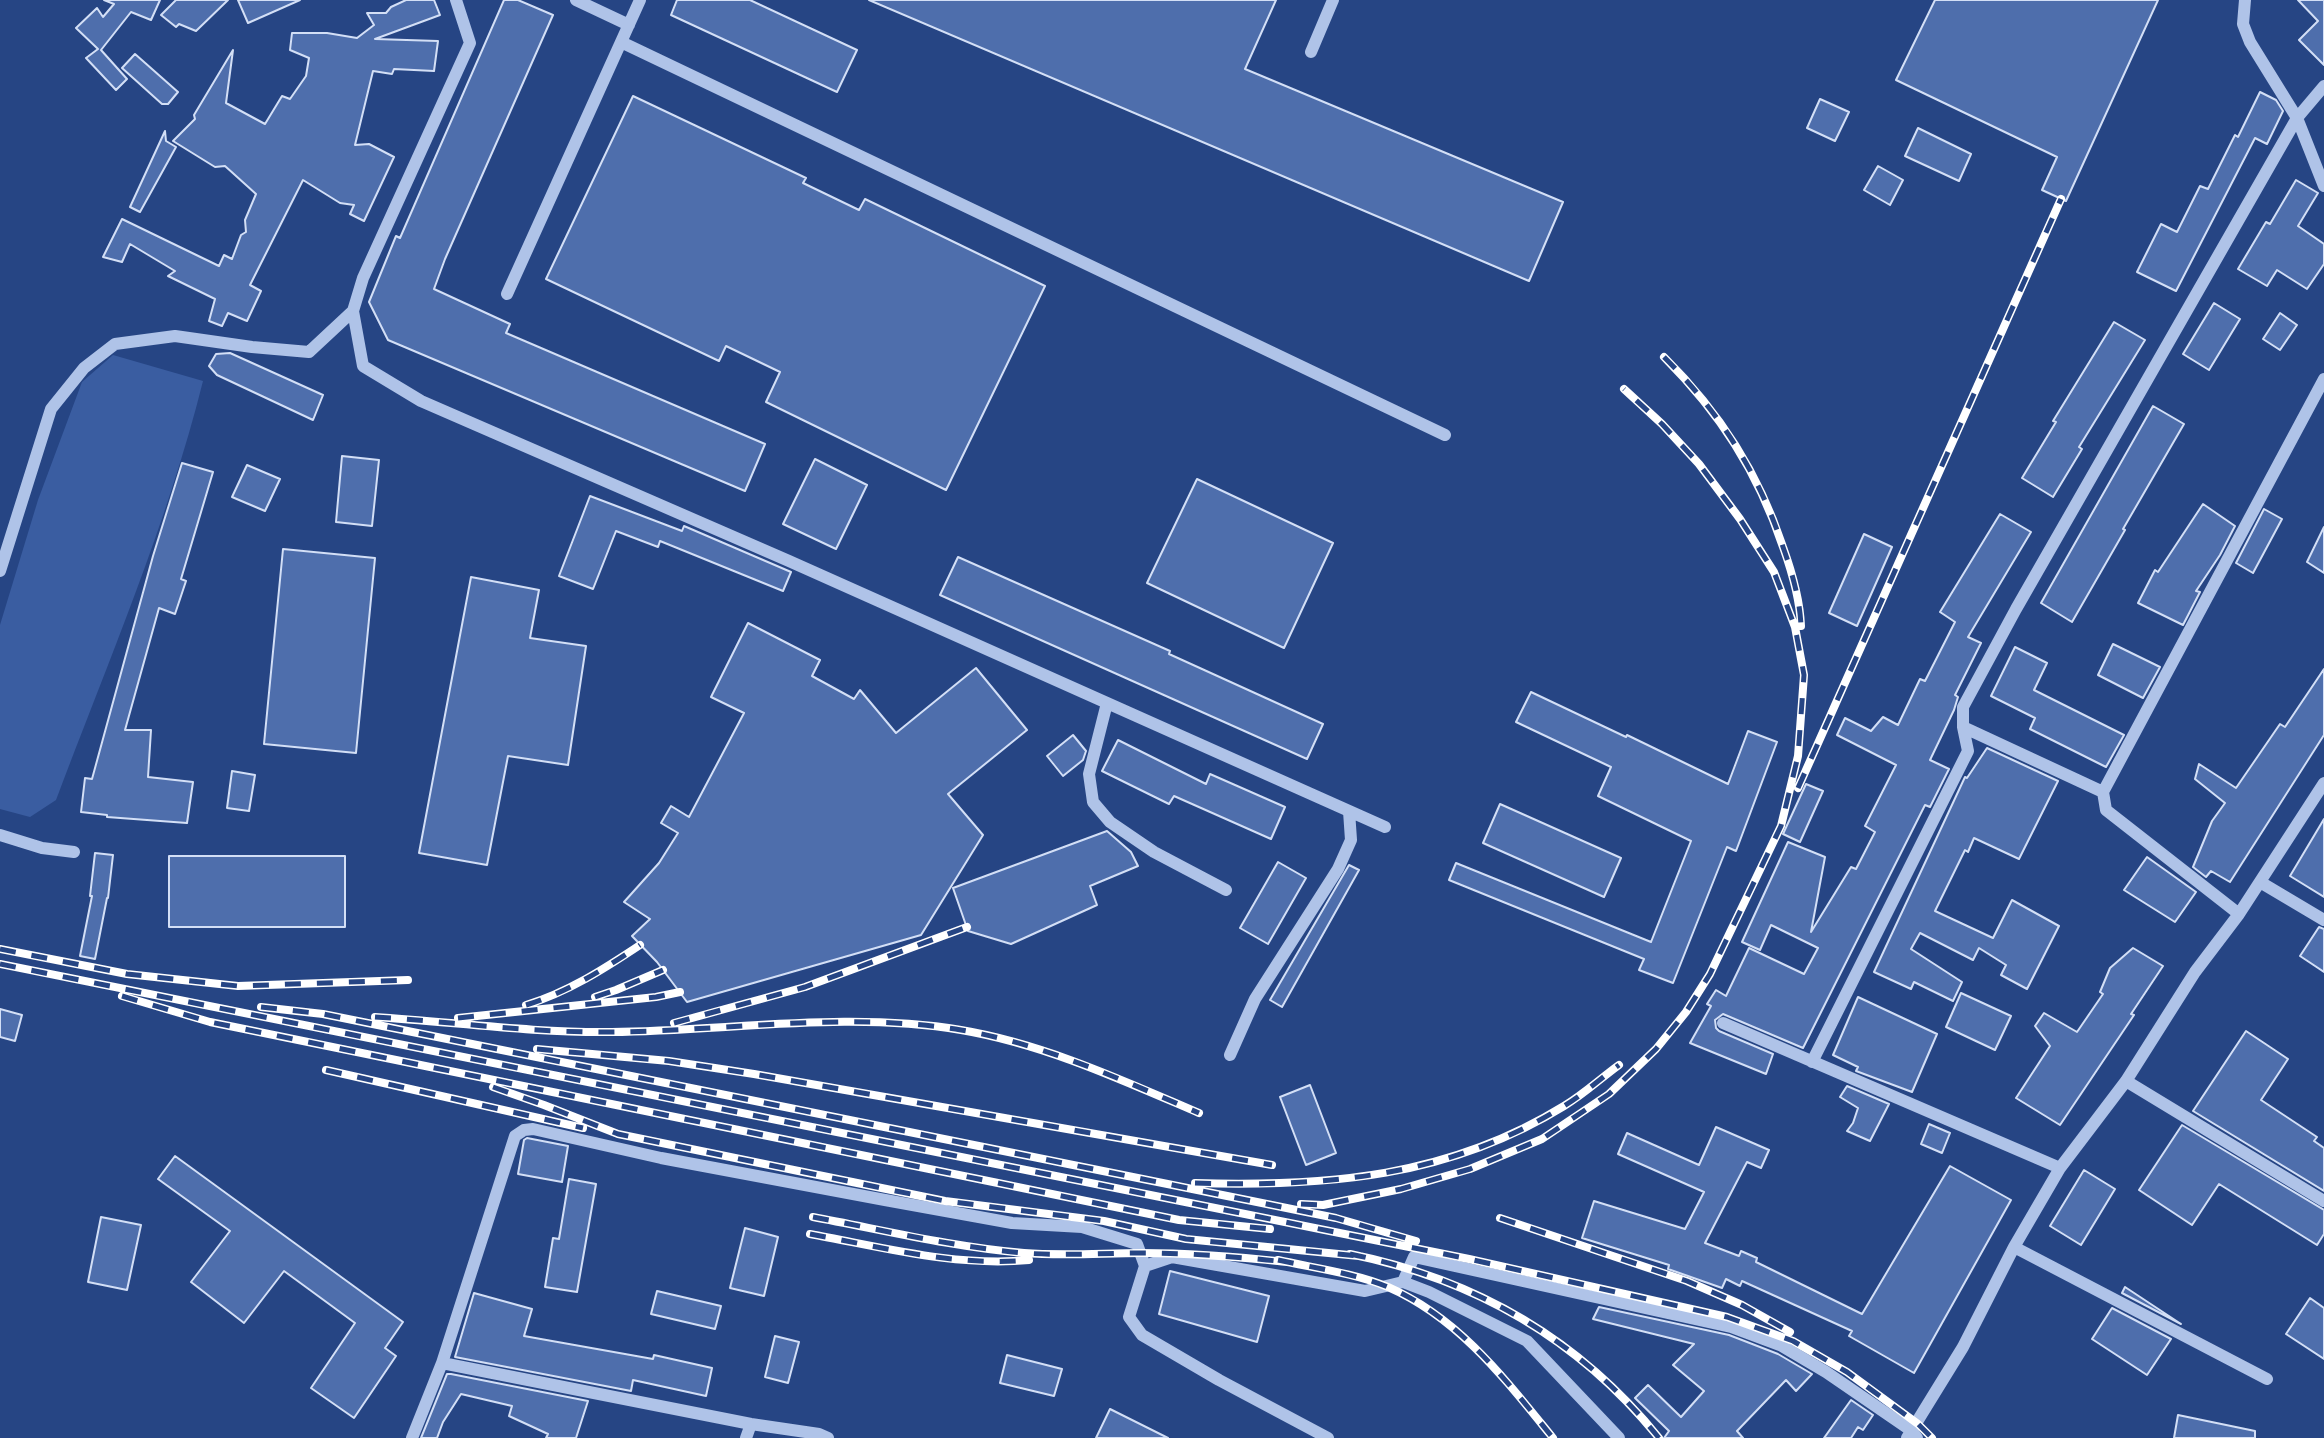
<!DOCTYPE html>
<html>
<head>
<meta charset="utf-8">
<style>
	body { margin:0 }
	canvas { display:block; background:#264584 }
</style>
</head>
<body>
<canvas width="2324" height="1438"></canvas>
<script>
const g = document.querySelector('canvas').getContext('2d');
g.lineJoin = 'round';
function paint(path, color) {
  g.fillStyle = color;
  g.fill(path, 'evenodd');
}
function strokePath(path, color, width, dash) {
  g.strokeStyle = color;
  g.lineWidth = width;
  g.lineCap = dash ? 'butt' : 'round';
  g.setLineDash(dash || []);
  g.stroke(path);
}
const green = new Path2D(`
	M113,355L203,381C167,525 108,662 56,800L30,817L0,809V625L38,500L82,382Z`);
const building = new Path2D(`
	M104,0H160L151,20L131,12L101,50L127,79L116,90L86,58L98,49L76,28L97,8L103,17L114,4Z
	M176,0H228L196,31L179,24L176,27L161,15Z
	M238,0H300L248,23Z
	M406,0H434L440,15L375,39L438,41L434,71L394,69L392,74L373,71L355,145L369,144L394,157L364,221L350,214L354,205L340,203L303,180L250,285L261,291L247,321L228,313L222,326L209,321L215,299L168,276L175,271L130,244L122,262L103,257L122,219L219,266L224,255L232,259L241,235L246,232L245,220L256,194L225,166L215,167L173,141L195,119L194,115L233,50L226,103L265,124L282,96L290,99L306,76L309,58L290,50L292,33H327L357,38L374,25L367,13H386L391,7Z
	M504,0H518L553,15L445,259L434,289L510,324L506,333L765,444L745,491L388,340L369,302L396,236L400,238Z
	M677,0H750L857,50L837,92L671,15Z
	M869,0H1276L1245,69L1563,202L1529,281Z
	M1935,0H2158L2066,201L2042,190L2057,157L1896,80Z
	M2298,0H2324V65L2299,40L2318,21Z
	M135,54L178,92L168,104H162L122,68Z
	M2260,92L2276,100L2283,111L2267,144L2255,138L2176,291L2137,272L2161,224L2177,232L2200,186L2208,189L2235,135L2238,137Z
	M633,96L806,178L803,183L859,210L865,199L1045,286L946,490L766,402L780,372L726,346L719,361L546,279Z
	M1820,99L1849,112L1835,141L1807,128Z
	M1918,128L1971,154L1959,181L1905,156Z
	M165,131L166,141L176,147L140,212L130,207Z
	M1878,166L1903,180L1890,205L1864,190Z
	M2296,180L2318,193L2298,226L2324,244V264L2307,289L2277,270L2267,286L2238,269L2266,222L2270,224Z
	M2214,303L2240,319L2209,370L2183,354Z
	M2280,313L2297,325L2280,350L2263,339Z
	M2114,322L2145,340L2079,447L2082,449L2053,497L2022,478L2056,422L2053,421Z
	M230,353L323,395L313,420L217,375L209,366L216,354Z
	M2153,406L2184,424L2123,529L2125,530L2072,622L2041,603Z
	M342,456L379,460L372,526L336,522Z
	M815,459L867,485L836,549L783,524Z
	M182,463L213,472L181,579L186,581L175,614L159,608L125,730H151L148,777L193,782L187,823L107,817V815L81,812L85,778L92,779L153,556Z
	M247,465L280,479L265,511L232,497Z
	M1197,479L1333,543L1284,648L1147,583Z
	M590,496L682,531L684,526L791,572L783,591L660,541L658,547L616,531L593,589L559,576Z
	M2203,504L2235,526L2220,555L2196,591L2200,592L2183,625L2138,603L2155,570L2158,572Z
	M2264,509L2282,519L2253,573L2236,563Z
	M2000,514L2031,532L1968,637L1981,643L1955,695L1958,697L1954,710L1930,760L1949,769L1930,807L1925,805L1803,1048L1723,1014L1715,1020L1716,1028L1719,1031L1773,1054L1766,1074L1690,1043L1711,1006L1707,1004L1716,990L1726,996L1749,948L1804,974L1818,948L1771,925L1760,950L1742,942L1788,842L1825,857L1811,932L1851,867L1856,869L1875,832L1865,826L1896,765L1837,735L1845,718L1871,731L1883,717L1898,725L1920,679L1925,681L1955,622L1940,612Z
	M2324,527V573L2307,562Z
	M1864,534L1892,547L1857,626L1829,613Z
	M283,549L375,558L356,753L264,744Z
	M958,557L1170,651L1169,654L1323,724L1307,759L940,595Z
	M471,577L539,590L530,638L586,646L568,765L508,756L487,865L419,853Z
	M748,623L820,660L812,676L854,699L860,690L896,733L976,668L1027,730L948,794L983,835L921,935L687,1002L657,962L632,936L650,919L624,902L659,863L678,833L661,823L671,806L689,817L744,713L711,697Z
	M2113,644L2160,667L2143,698L2098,675Z
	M2015,647L2047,663L2034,690L2124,735L2106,767L2030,729L2035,718L1991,696Z
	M2324,669V735L2230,882L2211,871L2206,877L2193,867L2212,821L2225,803L2195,779L2199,764L2236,788L2280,724L2285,727Z
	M1531,692L1626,737L1627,735L1728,784L1748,731L1777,742L1736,851L1727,847L1673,983L1639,970L1644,959L1449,880L1456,863L1651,942L1691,841L1598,796L1611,767L1516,722Z
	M1073,735L1086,751L1083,760L1063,776L1047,756Z
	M1118,740L1206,784L1210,774L1285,807L1271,839L1174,796L1169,804L1102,771Z
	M1987,748L2058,781L2019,859L1974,838L1968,852L1965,850L1935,911L1993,938L2012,900L2059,926L2027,989L2001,975L2006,965L1979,948L1973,960L1920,933L1911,949L1962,982L1953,1001L1914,982L1911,989L1874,972L1965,777L1967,778Z
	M232,771L255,775L249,811L227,808Z
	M1806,784L1823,791L1800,842L1783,834Z
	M1500,804L1621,858L1604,897L1483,843Z
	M2324,819V897L2290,876Z
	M1107,831L1131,852L1138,866L1090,886L1097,905L1011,944L968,931L953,888Z
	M95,853L113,855L108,898H107L95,959L80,956L92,896H90Z
	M169,856H345V927H169Z
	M2147,857L2196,892L2175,922L2124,890Z
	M1278,862L1306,878L1268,944L1240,928Z
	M1349,865L1359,870L1282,1007L1270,1000Z
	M2319,927L2324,929V972L2300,956Z
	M2133,948L2163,966L2131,1014L2134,1015L2060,1125L2016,1098L2050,1046L2035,1026L2044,1013L2077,1032L2103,994L2100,992L2110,968Z
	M1961,993L2011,1016L1995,1050L1946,1027Z
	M1858,997L1937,1034L1912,1092L1856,1071L1858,1067L1833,1055Z
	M0,1009L22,1015L15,1041L0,1037Z
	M2246,1031L2288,1059L2261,1100L2317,1137L2314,1141L2324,1148V1191L2193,1111Z
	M1310,1085L1336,1153L1306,1165L1280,1097Z
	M1847,1086L1889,1104L1870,1141L1847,1131L1853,1123L1858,1108L1840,1097Z
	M1929,1124L1950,1133L1942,1153L1921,1144Z
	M2182,1125L2324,1210V1234L2317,1245L2219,1184L2192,1225L2139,1190Z
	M1716,1127L1769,1150L1761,1168L1747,1162L1705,1243L1739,1256L1741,1251L1757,1258L1756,1262L1862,1314L1950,1166L2011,1200L1914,1373L1849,1336L1852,1331L1742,1281L1740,1286L1726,1279L1722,1288L1668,1269L1669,1265L1582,1238L1594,1201L1685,1229L1704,1192L1618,1154L1627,1133L1699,1165Z
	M527,1138L568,1146L562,1182L518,1174L524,1140Z
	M175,1156L403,1322L385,1348L396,1356L354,1418L311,1388L355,1323L284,1271L244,1323L191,1282L230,1231L158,1179Z
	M2084,1170L2115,1189L2081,1245L2050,1226Z
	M569,1179L596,1184L577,1292L545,1287L553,1238L559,1239Z
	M101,1217L141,1225L127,1290L88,1282Z
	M745,1228L778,1237L764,1296L730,1288Z
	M1170,1271L1269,1296L1257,1342L1159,1314Z
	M2125,1287L2181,1324L2122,1293Z
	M657,1291L721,1306L715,1329L651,1314Z
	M474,1293L532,1309L524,1336L653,1359L654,1355L712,1368L706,1396L633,1380L631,1391L455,1357Z
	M2310,1298L2324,1308V1359L2286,1334Z
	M1599,1307L1729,1335L1778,1354L1812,1374L1796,1391L1786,1380L1737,1431L1743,1438H1664L1669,1431L1635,1398L1648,1385L1681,1417L1704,1391L1673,1365L1694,1344L1593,1319Z
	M2112,1308L2171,1339L2147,1375L2092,1339Z
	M775,1336L799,1342L788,1383L765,1377Z
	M1007,1355L1062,1369L1054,1396L1000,1383Z
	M447,1374H451L588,1401L576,1438H546L548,1434L509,1416L512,1406L461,1394L443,1422L437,1438H421Z
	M1851,1400L1873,1415L1863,1430L1858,1427L1851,1438H1824Z
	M1110,1409L1168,1438H1096Z
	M2178,1415L2255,1431V1438H2174Z`);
const minor = new Path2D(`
	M456,0L470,43L363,278L353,311L363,366L421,401L789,561L1385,827
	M576,0L629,25
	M2245,0L2243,24L2250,42L2297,118L2324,186
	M621,42L1445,435
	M1311,52L1333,0
	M507,294L640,0
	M0,571L51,409L84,368L115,344L175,336L252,347L309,352L353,311
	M1107,703L1089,774L1093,802L1110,822L1154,852L1226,890
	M1963,727L2103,792
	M0,835L42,848L74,852
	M2260,882L2324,920
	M2239,914L2106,810L2103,792L2324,379
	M1723,1023L2060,1168
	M1230,1055L1255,999L1338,869L1351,840L1349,811
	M1812,1062L1968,751L1963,727V707L2016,609L2297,118L2324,86
	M2126,1081L2324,1201
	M2014,1247L2267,1379
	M1403,1282L1414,1257L1731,1327L1782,1346L1826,1372L1912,1431L1917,1438
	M442,1363L515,1136L524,1130L533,1129L661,1158L885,1200L1012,1223L1082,1227L1137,1244L1145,1266
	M412,1438L442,1363L751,1424L819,1434L828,1438
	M746,1438L751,1424
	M1328,1438L1219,1380L1142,1335L1129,1317L1145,1266L1172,1257L1365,1291L1403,1282L1429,1292L1527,1341L1619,1438
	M1907,1438L1963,1347L2014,1247L2060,1168L2126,1081L2195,972L2239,914L2324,783`);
const rail = new Path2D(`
	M1664,357C1720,413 1758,472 1783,547C1792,572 1800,600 1801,626
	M1798,788L2061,199
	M0,949L127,974L238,986L408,980
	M0,964L1469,1259L1727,1317L1793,1341L1847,1372L1918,1424L1932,1438
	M122,996L210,1022L1179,1220L1270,1229
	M595,997L616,990L663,970
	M526,1005C568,992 604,969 640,945
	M261,1007L323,1014L1252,1201L1336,1218L1416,1241
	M375,1017C454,1022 533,1033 612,1032C727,1031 847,1011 961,1030C1044,1044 1122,1080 1199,1113
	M458,1018L656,997L680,992
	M674,1023L805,987L967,927
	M537,1049L669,1061L754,1074L1272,1165
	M326,1070L583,1128
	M493,1087L544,1105L618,1134L945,1201L1104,1221L1186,1239L1359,1256
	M1195,1183C1327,1187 1449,1177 1564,1106C1584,1094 1601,1078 1619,1065
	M1301,1204L1323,1205L1401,1189L1470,1169L1542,1139L1609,1094L1656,1049L1686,1012L1710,974L1781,826L1798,756L1804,675L1795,627L1774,572L1740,519L1699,464L1662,424L1624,389
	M813,1217C883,1230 953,1247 1024,1253C1064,1256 1103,1253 1142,1253C1191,1253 1239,1257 1287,1262
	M1500,1218L1687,1281L1742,1305L1790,1332
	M810,1234C882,1247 955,1267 1029,1260
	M1350,1254C1474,1279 1579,1339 1659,1438
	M1278,1260C1314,1268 1354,1273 1388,1287C1459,1318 1505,1379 1553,1438`);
paint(green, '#3a5da1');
paint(building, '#4e6eac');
strokePath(building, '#d3dff6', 2);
strokePath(minor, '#afc3e8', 12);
strokePath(rail, '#fff', 8);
strokePath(rail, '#264584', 5, [16]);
</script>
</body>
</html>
